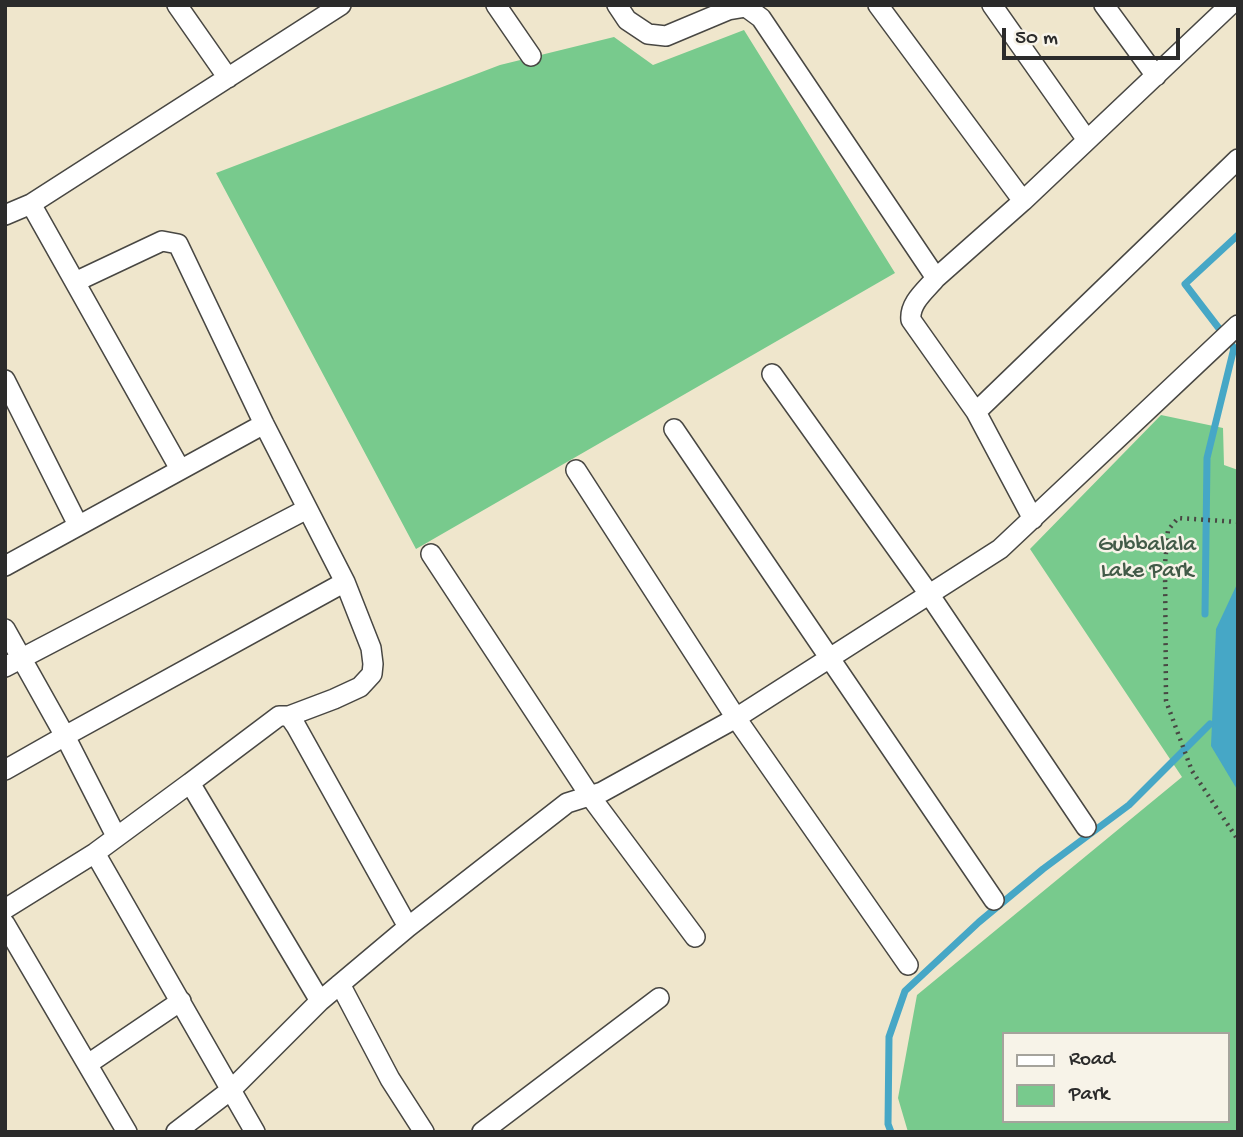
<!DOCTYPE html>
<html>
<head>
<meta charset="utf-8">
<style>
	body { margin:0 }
	#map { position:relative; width:1243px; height:1137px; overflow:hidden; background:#efe6cc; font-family:"Gochi Hand",sans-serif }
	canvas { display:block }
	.frame { position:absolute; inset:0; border:7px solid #2b2b2b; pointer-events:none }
	.legend { position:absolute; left:1002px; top:1032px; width:228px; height:91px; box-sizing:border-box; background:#f7f3e8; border:2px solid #a5a39c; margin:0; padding:9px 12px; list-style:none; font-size:21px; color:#2b2b2b }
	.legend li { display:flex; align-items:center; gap:14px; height:35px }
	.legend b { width:35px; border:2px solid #a5a39c }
	.scale { position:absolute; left:1002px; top:28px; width:178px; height:32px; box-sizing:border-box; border:4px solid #2b2b2b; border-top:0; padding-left:9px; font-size:21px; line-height:24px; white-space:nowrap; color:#2b2b2b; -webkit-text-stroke:5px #f7f3e8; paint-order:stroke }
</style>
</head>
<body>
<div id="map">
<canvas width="1243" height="1137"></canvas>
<div class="frame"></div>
<ul class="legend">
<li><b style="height:9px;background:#fff"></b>Road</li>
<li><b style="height:19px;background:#78ca8d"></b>Park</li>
</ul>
<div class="scale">50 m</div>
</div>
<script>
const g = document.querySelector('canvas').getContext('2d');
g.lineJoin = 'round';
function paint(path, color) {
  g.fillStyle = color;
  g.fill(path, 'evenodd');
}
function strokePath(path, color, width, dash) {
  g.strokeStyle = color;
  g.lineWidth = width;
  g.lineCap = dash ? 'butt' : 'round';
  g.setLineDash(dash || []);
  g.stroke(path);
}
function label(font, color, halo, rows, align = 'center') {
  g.font = font + ' "Gochi Hand",sans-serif';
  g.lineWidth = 5;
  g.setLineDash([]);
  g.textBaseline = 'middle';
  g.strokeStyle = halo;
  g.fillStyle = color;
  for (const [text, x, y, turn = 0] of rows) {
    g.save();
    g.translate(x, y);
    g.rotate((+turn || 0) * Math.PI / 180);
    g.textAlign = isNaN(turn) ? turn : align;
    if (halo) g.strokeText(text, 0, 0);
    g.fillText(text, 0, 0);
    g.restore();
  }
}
const green = new Path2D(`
	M744,30L895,273L416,549L216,173L500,65L614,37L653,65Z
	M1161,415L1223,428L1224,465L1238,470V1132H908L898,1098L917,995L1182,777L1030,549ZM1003,1034H1227V1121H1003Z`);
const water = new Path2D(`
	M1238,582V791L1211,746L1216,629Z`);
const stream = new Path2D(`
	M1205,614L1207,458L1234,348L1185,284L1238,235
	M891,1132L888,1124L889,1037L905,991L979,922L1043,869L1129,805L1210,724`);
const path = new Path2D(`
	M1238,522L1178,518L1168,530L1165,564L1166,701L1192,771L1238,840`);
const minor = new Path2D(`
	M177,5L228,78
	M496,5L531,56
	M617,5L627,20L648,34L666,36L728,10L746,7L761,18L936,278L1023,201L1230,5
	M878,5L1023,201
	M992,5L1087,140
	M1104,5L1156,76
	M31,204L180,469
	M5,215L31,204L341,5
	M936,278C926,290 909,303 911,320L976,412L1238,159
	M75,282L162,241L178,244L264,424L345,582L371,648L373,664L372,674L360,687L334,699L289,716
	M772,374L929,594L1086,827
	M5,380L78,525
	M976,412L1033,519
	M674,429L994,900
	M576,470L736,718L908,965
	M431,554L590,796L695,937
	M5,566L264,424
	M5,629L65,736L116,836
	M5,667L307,509
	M5,770L65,736L345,582
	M190,783L279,716H289L296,726L408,927
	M95,853L255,1132
	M5,909L95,853L190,783L320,1001
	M5,924L127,1132
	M340,984L390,1079L424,1132
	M88,1064L181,1001
	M176,1132L232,1089L320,1001L408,927L567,803L602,792L736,718L1000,549L1238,325
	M482,1132L659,998`);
const parkNames = [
	["Gubbalala",1147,546],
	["Lake Park",1147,572]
];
paint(green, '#78ca8d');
paint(water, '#46a7c6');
strokePath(stream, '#46a7c6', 7);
strokePath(minor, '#484743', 22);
strokePath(path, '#484743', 4.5, [2, 5]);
strokePath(minor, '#fff', 19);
label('23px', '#425b48', '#f7f3e8', parkNames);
</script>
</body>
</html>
